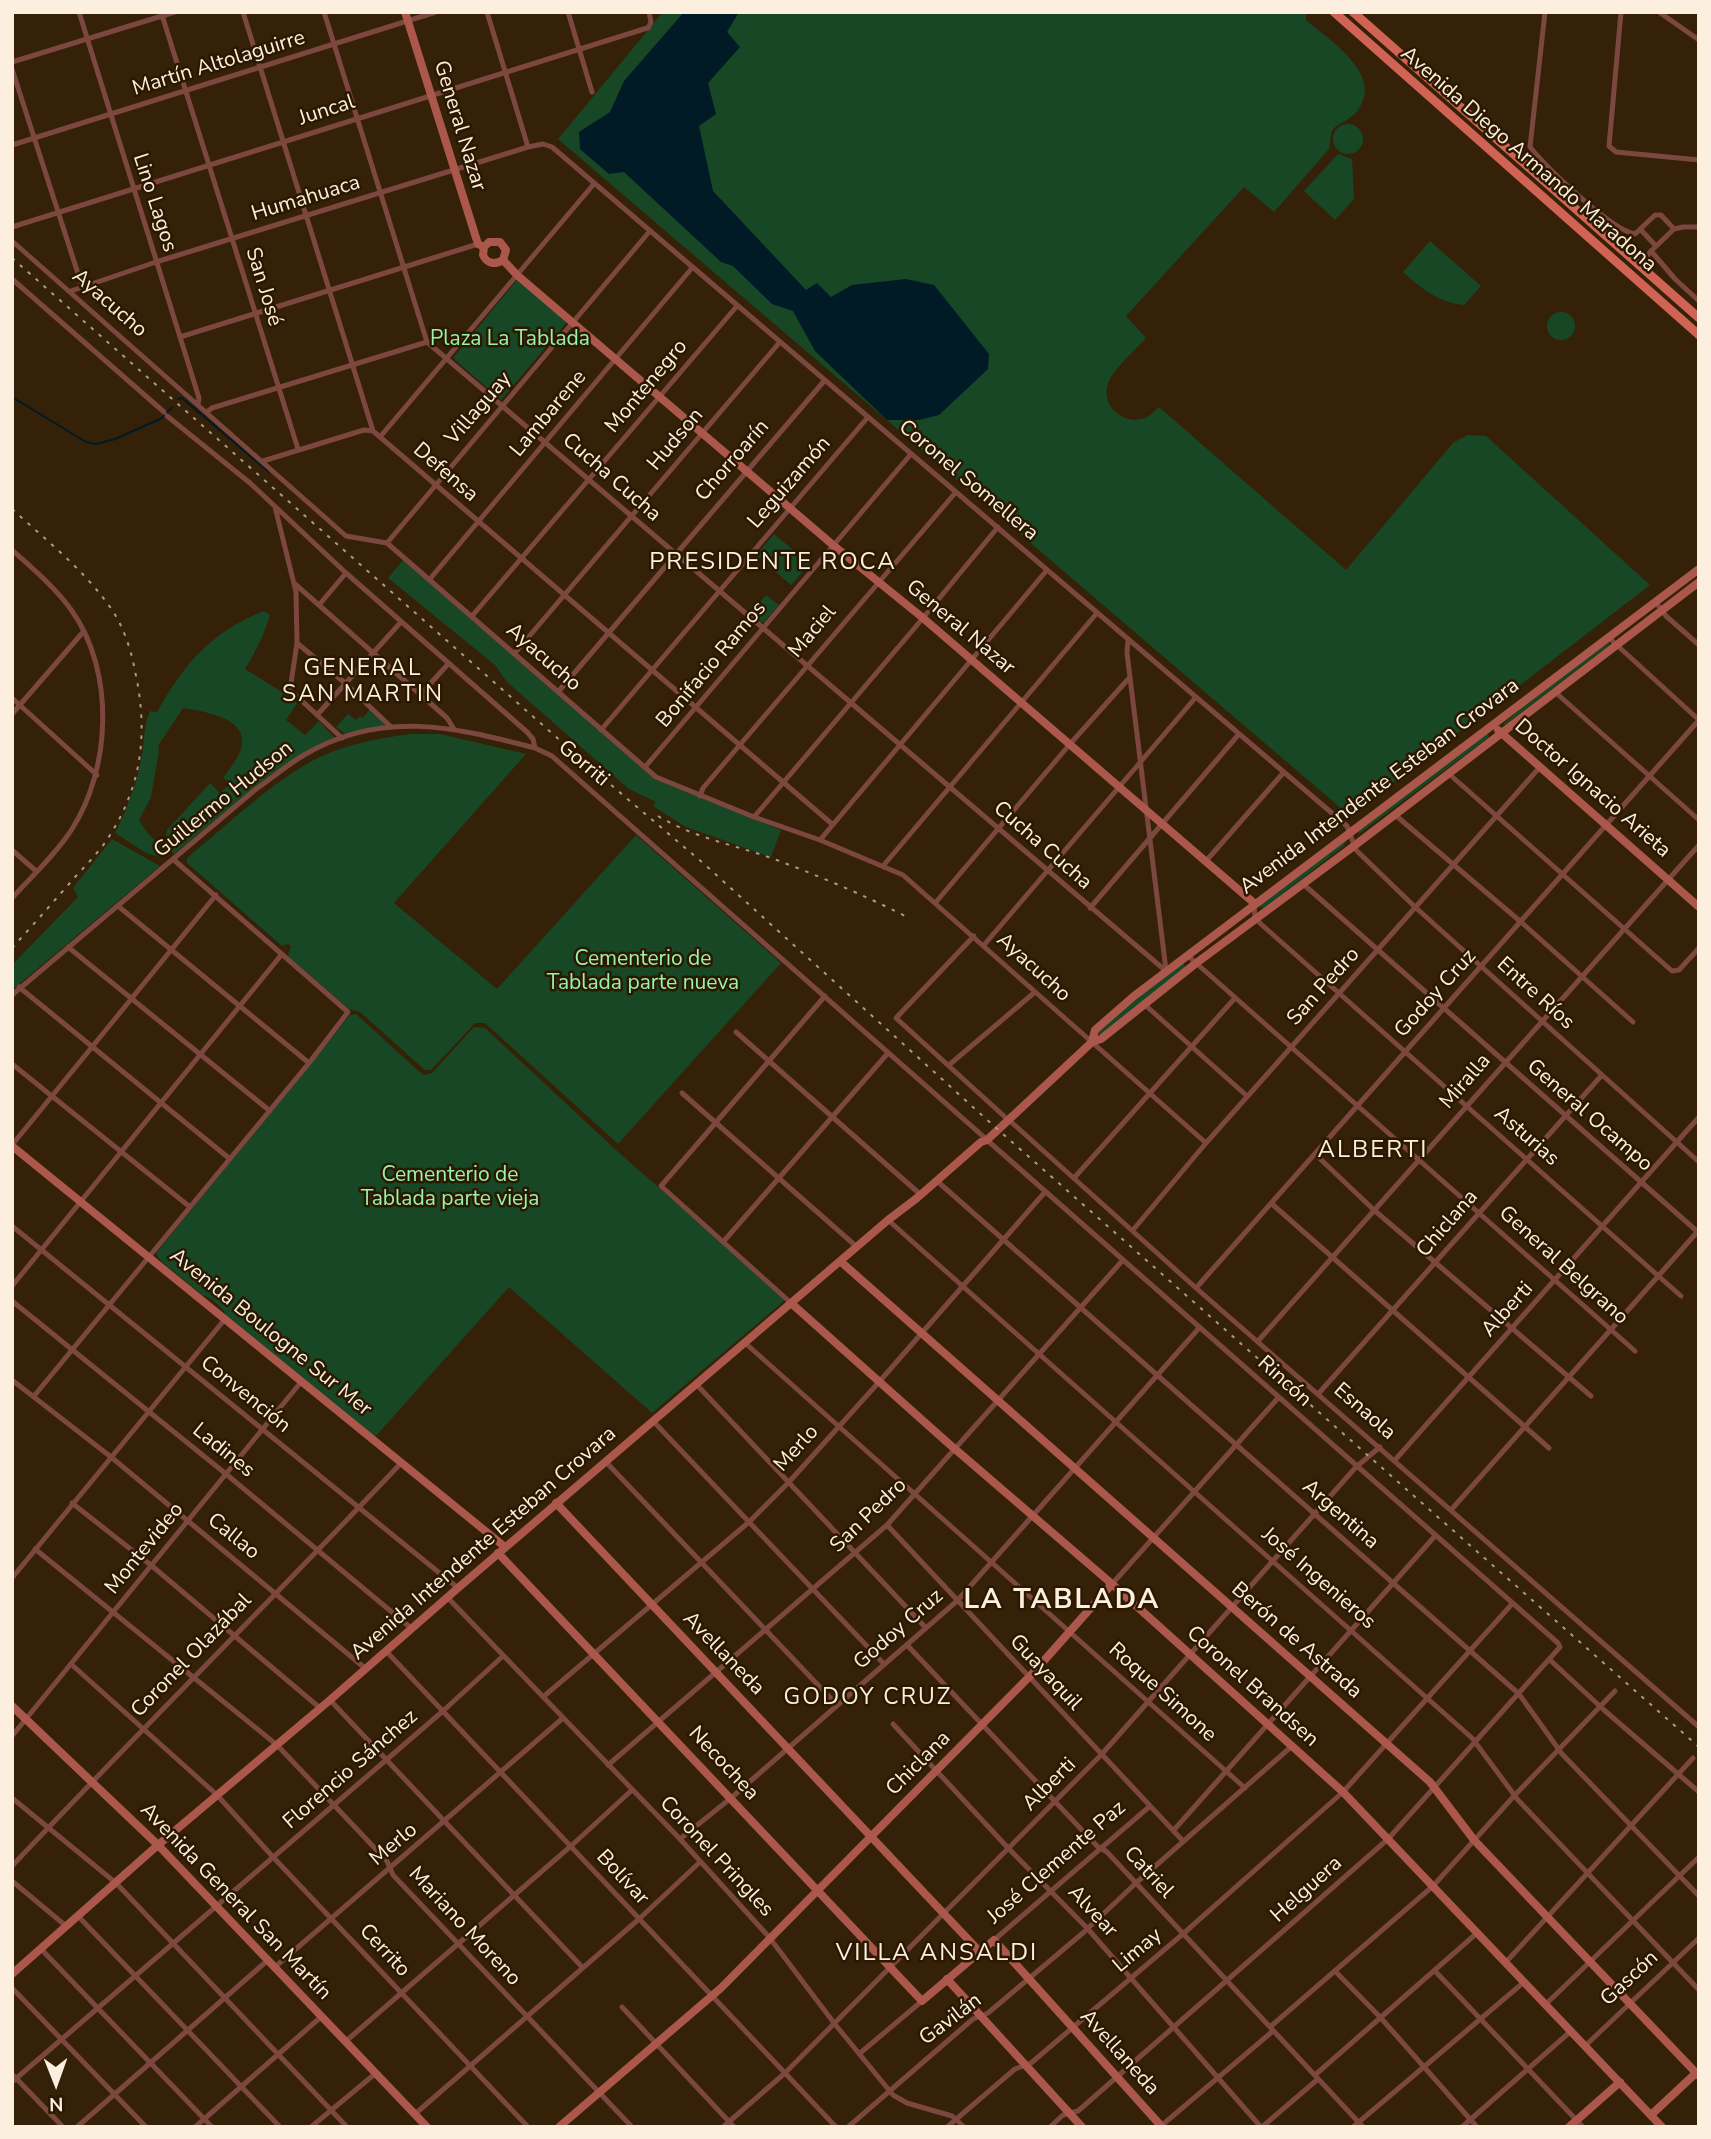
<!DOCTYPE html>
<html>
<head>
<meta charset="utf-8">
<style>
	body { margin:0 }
	#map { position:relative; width:1711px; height:2139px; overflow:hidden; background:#352107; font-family:"Nunito Sans",sans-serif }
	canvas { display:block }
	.frame { position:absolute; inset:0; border:14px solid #fcefdf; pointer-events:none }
	.north { position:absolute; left:21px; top:2048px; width:70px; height:70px; -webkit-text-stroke:5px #2b1800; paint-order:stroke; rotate:179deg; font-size:19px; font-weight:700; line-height:28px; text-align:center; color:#fcefdf }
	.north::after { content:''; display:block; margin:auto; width:24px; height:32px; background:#fcefdf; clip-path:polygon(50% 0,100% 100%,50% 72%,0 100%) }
</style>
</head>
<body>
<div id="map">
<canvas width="1711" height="2139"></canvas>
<div class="frame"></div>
<div class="north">N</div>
</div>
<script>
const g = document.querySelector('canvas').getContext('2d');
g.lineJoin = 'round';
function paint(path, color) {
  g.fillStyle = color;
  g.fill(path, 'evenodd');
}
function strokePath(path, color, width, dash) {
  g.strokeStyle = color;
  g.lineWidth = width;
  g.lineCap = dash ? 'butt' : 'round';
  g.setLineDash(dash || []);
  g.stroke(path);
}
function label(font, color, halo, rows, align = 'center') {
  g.font = font + ' "Nunito Sans",sans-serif';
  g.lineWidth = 5;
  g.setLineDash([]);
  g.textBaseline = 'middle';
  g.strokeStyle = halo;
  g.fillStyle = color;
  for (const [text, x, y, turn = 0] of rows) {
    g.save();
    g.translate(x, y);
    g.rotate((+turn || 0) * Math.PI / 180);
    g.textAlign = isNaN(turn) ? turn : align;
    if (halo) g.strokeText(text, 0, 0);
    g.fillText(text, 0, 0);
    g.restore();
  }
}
const green = new Path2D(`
	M663,12H1306V20C1330,41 1384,74 1358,110C1351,120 1340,122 1332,130L1329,149L1274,212L1244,187L1126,316L1146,338C1136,350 1115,367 1109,381C1099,401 1119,424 1141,419C1149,418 1153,412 1159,407L1346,570L1453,443L1467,435L1486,436L1650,585L1350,816L558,139Z
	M1333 139a15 15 0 1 1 30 0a15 15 0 1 1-30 0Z
	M1338,154L1352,159L1354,199L1335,220L1304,191Z
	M1430,241L1481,286L1464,305C1439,303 1421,288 1403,272Z
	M517,280H519L567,322L501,400L453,358Z
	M1547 326a14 14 0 1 1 28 0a14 14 0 1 1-28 0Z
	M774,534L810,564L791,585L756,555Z
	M403,560L655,778L781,830L771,857L686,827L653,806L656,802L629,789L507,682L495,665L388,578Z
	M766,595L779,605L764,622L761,623L749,614Z
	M264,611L270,615C264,635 256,651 245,669L298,702L286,720L305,735L319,721L335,738C275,768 226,811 174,854L165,844L167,830L210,783L220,793L231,783L223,778C230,768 240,757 242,745C247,717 201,711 183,708L158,746L159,751L151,797L139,820L146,831L166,853L160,857L146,853L115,833C127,809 136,786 141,760C145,743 143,726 150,711L157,712C184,664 211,632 264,611Z
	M1610,641L1608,646L1506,724L1502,725L1539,692Z
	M370,709L385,723L384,726L347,735L336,727L348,714L356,720L360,716L363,718Z
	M1487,733L1489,736L1488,738L1359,834L1358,831Z
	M411,734H440L526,754L394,903L497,989L636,835L781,963L618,1144L485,1023H475L431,1070H425L360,1012L349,1009L290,958L288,954L291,946L288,944L282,946L187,863V858C226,826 277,777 322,756C350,743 381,738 411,734Z
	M112,839L160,866L12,990V965L78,897L73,888Z
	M1343,840L1346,841L1344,846L1264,908L1260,907L1259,905Z
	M1183,963L1185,967L1183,969L1102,1034H1098L1099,1030L1135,997Z
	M356,1014L423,1075L432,1073L474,1027L485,1028L617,1151L784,1297L783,1302L652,1413L509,1287L375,1437L226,1315C222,1306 210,1297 202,1295L160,1260L156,1253L350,1015Z`);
const water = new Path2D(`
	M684,12H739L727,32L740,47L708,83L716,114L699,126L713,191L806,290L817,283L831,297L852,285L906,279L934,285L989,354L988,369L939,415L919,420H887L815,351L793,311L772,304L733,266L721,262L624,172L609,174L580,149L579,132L610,112L624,81Z`);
const stream = new Path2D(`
	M12,397L86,442L96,444L115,439L162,418L172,407
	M178,399L182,398L269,472`);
const street = new Path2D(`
	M79,12L199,398L198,404
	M161,12L298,449
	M243,12L373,431L832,824
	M324,12L427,342L1166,971
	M487,12L528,147
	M568,12L592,92
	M1545,12L1530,147C1547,168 1611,230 1635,234L1655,215H1661L1674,229L1651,251L1675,279L1699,301
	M1621,12L1609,146L1616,152L1699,160
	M1659,12L1699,40
	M12,62L175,12
	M12,69L82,286
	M12,145L436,12
	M12,227L644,29L648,28L651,22L649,12
	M1674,229L1683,227H1699
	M1641,230L1655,245
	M12,241L346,536L387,543L656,777L754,817L820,840L903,875L1206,1143
	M1640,266L1651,251
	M12,279L164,412
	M71,291L156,262L528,147L543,144L552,147L1347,826L1356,850L1415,907L1699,1162
	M180,337L478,244
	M207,412L212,408L427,342
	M167,416L250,483L346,573L527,732L533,739L535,748L552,756L984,1137
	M380,437L593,185
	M263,461L364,430L373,431
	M275,507L296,592L297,643L290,690L342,738
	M387,543L649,232
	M12,550C33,569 56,588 72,611C115,672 111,768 72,829C56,854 32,876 12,898
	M429,580L692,268
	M295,584L447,718L454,729
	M1655,601L1666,616L1699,645
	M319,605L346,573
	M472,616L737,306
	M1608,637L1699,720
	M1128,640L1127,653L1166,970
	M297,643L345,683L391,727
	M514,654L779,343
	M558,692L825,380
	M1555,692L1699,820
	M421,694L449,663
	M12,698L97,775
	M12,714L84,631
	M317,715L401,622
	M601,730L868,417
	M645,767L911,454
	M1448,773L1672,971L1679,970L1699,948
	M700,796L703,788L956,492
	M1394,814L1521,922L1633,1022
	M754,817L923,618L998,527
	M820,840L1047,570
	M12,850L36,871
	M1206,861L1284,772
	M883,866L1097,613
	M1302,883L1699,1233
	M936,902L1070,744L1130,677
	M1254,903L1255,918L1262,925L1681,1296
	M118,906L309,1063
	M1090,908L1239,734
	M974,936L896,1018L1005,1117
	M984,945L1196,697
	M68,947L270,1111
	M1187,955L1635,1351
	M19,987L230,1159
	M12,995L256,789C272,778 287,765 304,755C382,709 454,727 535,748
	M1144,1004L1247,1096
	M736,1032L921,1195
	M12,1064L190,1207
	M949,1065L1035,992
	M682,1093L857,1247
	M1009,1120L1196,1288L1699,1727
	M987,1140L1558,1643L1560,1647L1388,1839L1078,2111L1063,2115L1050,2127
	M12,1145L216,895
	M1315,1154L1374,1210L1591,1396
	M1074,1178L1235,998
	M937,1181L1519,1694L1562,1754L1699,1896
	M1272,1204L1549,1448
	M888,1220L1472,1738L1518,1800L1699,1990
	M12,1226L458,1588
	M1133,1230L1206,1143L1540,767
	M723,1242L888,1053
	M12,1286L282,954
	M1196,1288L1699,720
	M12,1301L226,1474L411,1628
	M791,1303L661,1186L825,996
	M1258,1341L1699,845
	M744,1342L1245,1788
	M12,1380L111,1457L366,1669
	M696,1384L925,1627
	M1319,1393L1601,1076
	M34,1396L309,1063L348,1012L174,860
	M653,1421L884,1664
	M1395,1460L1699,1117
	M605,1461L837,1705
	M72,1503L152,1566L320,1708
	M1451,1510L1699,1230
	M887,1525L1183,1841
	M35,1549L277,1745L387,1861L393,1875L632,2127
	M12,1578L225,1319
	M1112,1584L1278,1398
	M447,1597L680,1839L769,1937L834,2023L893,2095L907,2103L952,2116L964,2127
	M907,1645L1097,1846L1107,1852L1136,1883L1363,2127
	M386,1651L836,2127
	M1550,1660L1604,1710L1699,1792
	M71,1664L217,1795L273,1857L528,2127
	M543,1697L749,1522L789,1482L879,1382L1045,1192
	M330,1700L583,1968
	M893,1724L1009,1849L1087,1928L1261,2127
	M12,1736L301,1382
	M608,1765L887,1525L1122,1261
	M12,1798L116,1883L347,2127
	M1173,1831L1435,1536
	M680,1839L731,1798L957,1601L1200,1327
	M12,1866C140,1730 274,1598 402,1462
	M12,1881L66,1926
	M78,1916L280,2127
	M994,1940L1149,1807
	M41,1949L212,2127
	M1506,1962L1693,1758
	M275,1967L563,1718
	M1335,1971L1380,2017L1477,2127
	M1435,1971L1583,2127
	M12,1988L146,2127
	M1546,2004L1699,1857
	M622,2007L734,2127
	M1270,2027L1433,1886L1514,1796L1615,1691
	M346,2041L571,1846L632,1790
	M1585,2046L1699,1938
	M859,2054L922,2001
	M12,2074L63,2127
	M1315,2075L1477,1933
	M12,2082L443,1711L503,1656
	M415,2114L639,1919L700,1862
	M1161,2126L1273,2031
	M77,2127L268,1960
	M195,2127L322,2016
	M311,2127L376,2073
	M723,2127L785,2073L1101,1755L1356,1467L1380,1447
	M848,2127L973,2019L988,2013L1084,1932L1136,1883L1292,1746
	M947,2127L1015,2069L1031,2063L1184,1933L1343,1792L1512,1604
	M1262,2127L1318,2079
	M1353,2127L1524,1982
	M1462,2127L1571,2031`);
const secondary = new Path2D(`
	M405,12L478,244L484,247
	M484,247L489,242H500L506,250L503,260
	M484,247L483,255C487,264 495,265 503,260
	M503,260L517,275L833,545L923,618L1254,903
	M1498,730L1699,907
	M1092,1042L1095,1030L1134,996L1699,569
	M12,1146L505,1547
	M840,1261L1430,1782L1474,1840L1699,2076
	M791,1303L948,1443L1112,1584L1343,1792L1662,2127
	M556,1503L980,1952
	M498,1553L922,2001L994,1940L1162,2127
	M12,1706L158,1845L427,2127
	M12,1974L158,1845L330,1700L458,1588L888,1220L917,1198L981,1142L987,1140L1092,1042L1101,1039L1195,964L1354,846L1699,582
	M947,1979L1082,2127
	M1651,2115L1696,2073
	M559,2127L721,1988L1033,1673L1112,1584
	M1569,2127L1620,2082`);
const primary = new Path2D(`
	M1334,12L1699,335
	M1353,12L1699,318`);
const rail = new Path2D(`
	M12,258L604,779L703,863L995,1127L1699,1747
	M12,509C46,540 83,569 110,607C123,625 131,649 135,671C148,730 143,783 110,835C101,850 88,863 76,876C55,900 34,924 12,948
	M658,816C694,838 735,845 774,859C819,876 864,895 907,917`);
const streetNames = [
	["Martín Altolaguirre",219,64,-17],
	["Juncal",327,111,-18],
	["General Nazar",459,126,73],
	["Avenida Diego Armando Maradona",1528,160,41],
	["Humahuaca",306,199,-17],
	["Lino Lagos",154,203,72],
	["San José",263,287,73],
	["Ayacucho",109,304,41],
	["Montenegro",647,387,-50],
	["Villaguay",479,409,-49],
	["Lambarene",549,414,-50],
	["Hudson",676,440,-50],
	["Chorroarín",733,461,-49],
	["Defensa",445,473,41],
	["Cucha Cucha",611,478,41],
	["Coronel Somellera",968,481,40],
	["Leguizamón",790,483,-49],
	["General Nazar",960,628,40],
	["Maciel",813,632,-50],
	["Ayacucho",543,658,41],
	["Bonifacio Ramos",712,665,-50],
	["Gorriti",583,764,40],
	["Avenida Intendente Esteban Crovara",1380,787,-37],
	["Doctor Ignacio Arieta",1592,789,41],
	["Guillermo Hudson",224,800,-39],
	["Cucha Cucha",1042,846,41],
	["Ayacucho",1033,968,42],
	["San Pedro",1324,987,-48],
	["Godoy Cruz",1436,994,-48],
	["Entre Ríos",1535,994,42],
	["Miralla",1466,1082,-49],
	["General Ocampo",1589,1116,41],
	["Asturias",1526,1137,41],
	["Chiclana",1448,1224,-49],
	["General Belgrano",1563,1266,42],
	["Alberti",1508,1310,-48],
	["Avenida Boulogne Sur Mer",270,1333,39],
	["Rincón",1284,1382,42],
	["Convención",245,1395,39],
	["Esnaola",1364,1412,41],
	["Merlo",797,1449,-48],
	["Ladines",223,1451,39],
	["Argentina",1340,1515,41],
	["San Pedro",869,1516,-44],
	["Callao",233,1537,39],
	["Avenida Intendente Esteban Crovara",484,1544,-41],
	["Montevideo",145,1549,-51],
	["José Ingenieros",1318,1579,41],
	["Godoy Cruz",899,1630,-41],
	["Berón de Astrada",1296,1641,41],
	["Avellaneda",723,1654,46],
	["Coronel Olazábal",192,1656,-46],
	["Guayaquil",1045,1673,47],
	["Coronel Brandsen",1252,1687,42],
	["Roque Simone",1162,1693,42],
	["Necochea",723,1764,47],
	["Chiclana",919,1764,-45],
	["Florencio Sánchez",351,1770,-41],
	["Alberti",1050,1785,-45],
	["Merlo",394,1845,-40],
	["Coronel Pringles",716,1857,47],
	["José Clemente Paz",1057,1863,-41],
	["Catriel",1148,1873,47],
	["Bolívar",622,1878,47],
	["Helguera",1307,1890,-42],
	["Avenida General San Martín",235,1902,46],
	["Alvear",1092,1912,47],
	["Mariano Moreno",464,1927,47],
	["Cerrito",384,1951,47],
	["Limay",1138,1951,-40],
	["Gascón",1630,1979,-43],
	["Gavilán",951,2020,-37],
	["Avellaneda",1119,2053,48]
];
const parkNames = [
	["Plaza La Tablada",510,340],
	["Cementerio de",643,960],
	["Tablada parte nueva",643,984],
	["Cementerio de",450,1176],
	["Tablada parte vieja",450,1200]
];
const neighbourhoodNames = [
	["GENERAL",363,669],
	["SAN MARTIN",363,695],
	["GODOY CRUZ",868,1698]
];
const quarterNames = [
	["PRESIDENTE ROCA",773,563],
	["ALBERTI",1373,1151],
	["VILLA ANSALDI",937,1954]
];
const districtNames = [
	["LA TABLADA",1062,1601]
];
paint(green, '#184725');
paint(water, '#001a26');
strokePath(stream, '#001a26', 2);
strokePath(street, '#7c473f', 5);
strokePath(secondary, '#ab574b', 8);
strokePath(primary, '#d06354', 9);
strokePath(rail, '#aa9a86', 2, [3.5, 7]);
label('21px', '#fcefdf', '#2b1800', streetNames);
label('21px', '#95f3aa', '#2b1800', parkNames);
g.letterSpacing = '2px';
label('23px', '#fcefdf', '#2b1800', neighbourhoodNames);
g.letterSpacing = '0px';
g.letterSpacing = '2px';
label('24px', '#fcefdf', '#2b1800', quarterNames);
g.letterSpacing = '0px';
g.letterSpacing = '2px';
label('bold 28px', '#fcefdf', '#2b1800', districtNames);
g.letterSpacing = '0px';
</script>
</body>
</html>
